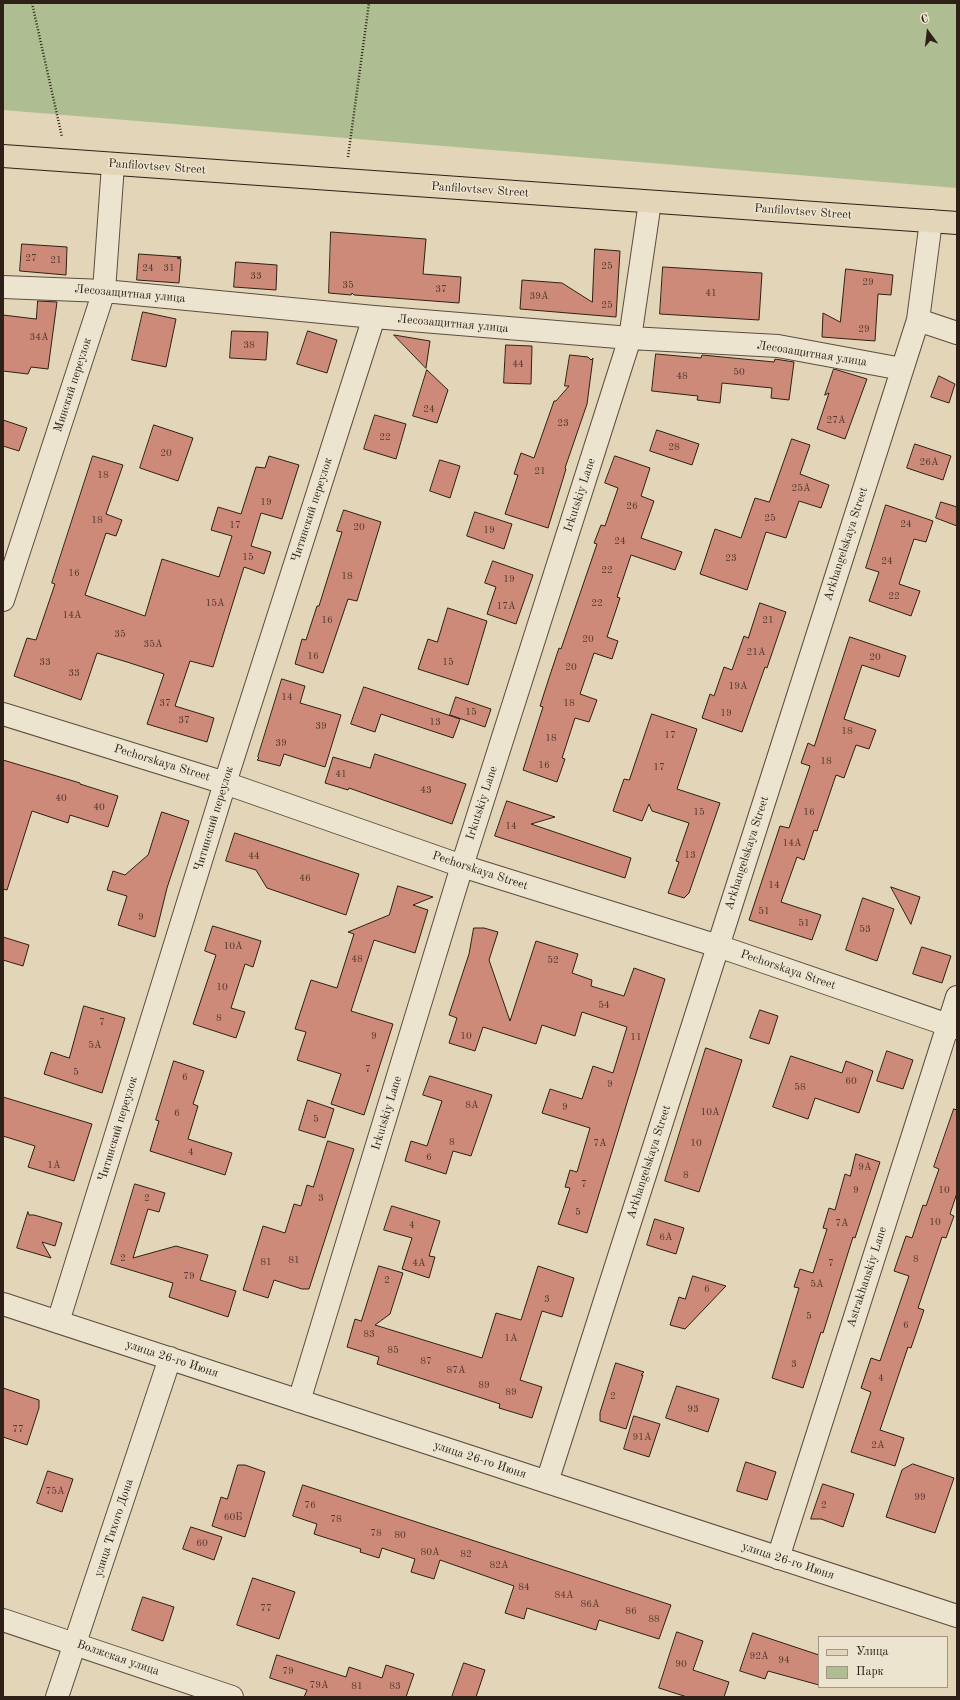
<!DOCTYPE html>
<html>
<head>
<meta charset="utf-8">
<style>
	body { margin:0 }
	#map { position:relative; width:960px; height:1700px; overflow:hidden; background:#e3d5b7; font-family:"Old Standard TT",serif }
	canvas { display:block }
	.frame { position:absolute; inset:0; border:4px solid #2f2017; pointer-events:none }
	.legend { position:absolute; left:818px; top:1636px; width:130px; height:52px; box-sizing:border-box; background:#ede4d0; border:1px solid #a19686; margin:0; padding:5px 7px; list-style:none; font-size:12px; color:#2f2017 }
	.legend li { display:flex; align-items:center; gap:8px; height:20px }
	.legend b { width:20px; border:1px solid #a19686 }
	.north { position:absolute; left:908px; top:12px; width:40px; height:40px; -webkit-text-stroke:3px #ede4d0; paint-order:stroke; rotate:345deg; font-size:11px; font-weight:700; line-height:16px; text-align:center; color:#2f2017 }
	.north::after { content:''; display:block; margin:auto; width:14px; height:18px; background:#2f2017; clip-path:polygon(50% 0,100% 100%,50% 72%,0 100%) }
</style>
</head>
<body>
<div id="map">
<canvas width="960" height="1700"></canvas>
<div class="frame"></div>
<ul class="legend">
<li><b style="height:5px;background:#e3d5b7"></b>Улица</li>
<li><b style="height:11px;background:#aebe92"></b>Парк</li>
</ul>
<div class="north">С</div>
</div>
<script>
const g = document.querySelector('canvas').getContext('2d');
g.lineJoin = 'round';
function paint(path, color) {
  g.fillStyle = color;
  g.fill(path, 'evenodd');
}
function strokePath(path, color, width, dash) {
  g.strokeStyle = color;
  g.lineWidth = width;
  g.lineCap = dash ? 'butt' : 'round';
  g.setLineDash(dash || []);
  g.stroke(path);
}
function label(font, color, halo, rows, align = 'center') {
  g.font = font + ' "Old Standard TT",serif';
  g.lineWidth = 3;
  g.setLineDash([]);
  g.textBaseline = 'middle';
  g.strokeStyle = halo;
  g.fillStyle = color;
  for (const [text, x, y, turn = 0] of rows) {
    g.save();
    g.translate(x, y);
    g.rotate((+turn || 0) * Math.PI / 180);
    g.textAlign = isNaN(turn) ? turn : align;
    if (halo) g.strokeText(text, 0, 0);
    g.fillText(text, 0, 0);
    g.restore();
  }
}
const green = new Path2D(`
	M3,3H957V188L3,110Z`);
const building = new Path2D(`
	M331,232L426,239L423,274L461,277L459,303L354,295L352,293L351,295L329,293Z
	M22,244L67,247L66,275L20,271Z
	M595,249L620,251L616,317L520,309L522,280L562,283L592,302Z
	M139,254L181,257L177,258L181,259L179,283L137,280Z
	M236,262L277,265L276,290L234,287Z
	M663,267L762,273L759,320L660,314Z
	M846,269L893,275L891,295L878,294L875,341L822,337L823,313L840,322Z
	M38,301L57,302L48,369L31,367L28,374L3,371V315L36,319Z
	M143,312L176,319L166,367L132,360Z
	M232,331L268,332L266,360L230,358Z
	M308,331L337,340L327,373L297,364Z
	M394,335L430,341L426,368Z
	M506,345L532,346L531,384L504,383Z
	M656,354L701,358L702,355L774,362L775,359L794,362L789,400L771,398L772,388L722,383L720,403L697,400L698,396L652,391Z
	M570,355L588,357L591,360L593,358L587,404L565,468L566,469L548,528L505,514L518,475L514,474L521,453L534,458L554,401H556L569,386H565Z
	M834,369L867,379L845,439L817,429L829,393L825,395Z
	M427,370L448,390L437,423L413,416Z
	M939,376L955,384L949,403L931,397Z
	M375,415L406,424L396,459L364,449Z
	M3,420L27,428L19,451L3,446Z
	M154,425L193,438L178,481L140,468Z
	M657,430L699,444L692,465L650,451Z
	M792,439L810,445L800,474L829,485L821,508L799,501L786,538L766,532L747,590L700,574L715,529L741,538L755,498L769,502Z
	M915,444L951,456L943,480L907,468Z
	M93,456L123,465L106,514L122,520L116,536L106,533L85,595L145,616L162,559L219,577L232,536L211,530L218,507L241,514L256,467L265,468L269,456L299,465L282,519L261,513L251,546L271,552L264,574L244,567L213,667L190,661L175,706L214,718L207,742L147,724L164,674L127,662L97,653L81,700L14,676L27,638L36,640L55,584L52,583Z
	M615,456L650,468L641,496L654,501L641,538L682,552L675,570L631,555L617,597L620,598L607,637L618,641L612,659L594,653L580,694L597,700L589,722L575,718L562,758L565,759L557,782L523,770L543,707L540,706L550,675L559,648L561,649L597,544L594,543L601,525L605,526L618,488L605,483Z
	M440,460L460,466L450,498L430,491Z
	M941,502L957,507V526L936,518Z
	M886,505L933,521L926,542L914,539L899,584L920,591L911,616L869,601L879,572L866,568Z
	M344,510L381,522L357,601L348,599L323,673L295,664L302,639L306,640L317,606H319L342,532L337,531Z
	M475,512L512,524L504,549L467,536Z
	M493,561L533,575L516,624L487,614L496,587L485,583Z
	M760,603L786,612L767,668L765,667L742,732L702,718L710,694L714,696L724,667L732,670L744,636L748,638Z
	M448,608L487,621L468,685L418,669L428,639L437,642Z
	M850,637L906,656L899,677L862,665L844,719L876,730L869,749L856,745L844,778L836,775L817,831L814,830L804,860L797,857L781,902L821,915L812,940L749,920L780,826L789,828L810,766L801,763L808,743L814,746Z
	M282,679L305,686L300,703L341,715L325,767L284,754L280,766L257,760L259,758L258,757Z
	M364,687L460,719L453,738L381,714L375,732L351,724Z
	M456,697L491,709L485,727L450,715Z
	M652,714L697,729L677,789L720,803L689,893L684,898L668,893L679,862L676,861L689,823L652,811L649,804L642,821L613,811L624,779L629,780Z
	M375,754L466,784L452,824L349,788L348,790L325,783L333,757L370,768Z
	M3,760L80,783V784L118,796L108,827L70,815L68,823L32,811L7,890L3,889Z
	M507,801L555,817L531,824L631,858L625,878L495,836Z
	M162,812L189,821L167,888L155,937L118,925L127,896L107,890L113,871L125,875L148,855Z
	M235,833L359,874L346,915L267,888L256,870L226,861Z
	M398,886L433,897L413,905L428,910L415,953L374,940L351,1011L393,1024L364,1115L331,1104L341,1074L297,1060L306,1032L295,1029L311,980L337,988L354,934L348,932L389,915Z
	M891,887L920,897L911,924Z
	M863,898L894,909L877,961L846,950Z
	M213,926L261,941L253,967L245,964L231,1008L245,1012L236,1038L193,1024L216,955L205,951Z
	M474,928H484L498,932L489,960L510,1021L536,941L578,954L572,973L592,980L591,986L624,996L634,968L665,979L587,1233L558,1224L570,1188L565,1187L570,1170L577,1172L590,1128L542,1113L550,1089L582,1099L593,1066L613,1073L627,1027L582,1012L575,1036L542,1025L536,1044L483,1027L475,1051L449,1043L457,1018L449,1015L469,954Z
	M3,937L29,945L23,966L3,960Z
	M922,947L951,956L942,983L913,974Z
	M84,1006L125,1018L102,1093L44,1074L51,1052L69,1058Z
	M760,1010L778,1016L769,1044L750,1038Z
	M706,1048L742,1060L699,1192L665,1181Z
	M887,1051L913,1060L903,1089L877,1081Z
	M791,1056L842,1073L846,1061L873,1071L859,1113L815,1098L808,1119L773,1107Z
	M174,1061L204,1071L193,1104L198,1106L188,1139L232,1153L225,1175L150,1151L159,1121L156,1120Z
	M430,1076L492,1095L471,1156L453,1151L446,1174L405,1161L411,1141L427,1146L442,1101L423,1095Z
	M3,1097L92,1124L74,1181L28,1167L35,1146L3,1136Z
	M308,1100L334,1109L325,1138L299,1130Z
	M954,1109L957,1110V1193L950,1214L954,1216L946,1238L942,1237L918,1308L924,1310L911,1348L908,1347L880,1430L904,1438L895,1466L851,1452L871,1392L861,1388L871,1358L880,1361L909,1276L894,1271L906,1236L912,1238L923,1205L926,1206L939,1169L934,1167Z
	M328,1141L354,1149L309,1289H302L274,1280L268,1298L243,1290L263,1226L285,1233L294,1204L301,1206L307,1185L313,1187Z
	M856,1154L880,1162L855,1238L853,1237L823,1333L821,1332L803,1388L772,1378L799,1288L794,1287L800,1269L813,1273L827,1229L823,1228L829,1208L835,1210L845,1174L850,1176Z
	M135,1184L165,1193L159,1212L148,1209L133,1258L176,1246L208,1255L200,1280L236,1291L228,1317L169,1297L173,1283L111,1264Z
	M392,1206L440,1221L429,1256L435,1257L429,1278L402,1269L412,1238L384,1230Z
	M28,1212L29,1215H34L62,1223L55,1246L42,1242L51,1258L17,1248Z
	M655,1219L684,1228L676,1254L647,1245Z
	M379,1266L403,1273L390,1314L375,1325L482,1358L496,1313L521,1320L538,1266L574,1278L562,1317L542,1311L520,1380L542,1387L532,1418L499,1408L500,1404L377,1364L379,1357L347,1347L355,1319L361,1321Z
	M693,1276L726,1286L685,1329L670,1325L679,1297L685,1299Z
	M616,1363L644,1372L641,1375H643L626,1429L600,1421V1413Z
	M677,1386L719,1399L708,1432L666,1418Z
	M3,1388L39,1400V1408L27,1445L3,1437Z
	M634,1416L660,1424L649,1457L624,1449Z
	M746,1462L776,1472L767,1500L737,1491Z
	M913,1464L954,1478L935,1533L886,1517L902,1470Z
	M238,1465H245L265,1472L245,1537L212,1526L221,1497L227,1499Z
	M48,1471L73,1479L62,1512L37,1503Z
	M823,1484L854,1494L843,1527L821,1519H811Z
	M303,1485L671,1605L659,1639L599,1620L596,1630L527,1608L524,1619L505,1613L514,1586L440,1560L434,1579L411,1572L415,1559L382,1548L379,1558L360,1552L361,1549L314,1534L317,1524L293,1516Z
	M191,1527L222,1537L214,1560L183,1549Z
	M253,1578L295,1592L279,1639L237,1625Z
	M143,1597L174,1607L163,1641L132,1630Z
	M677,1632L703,1641L693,1670L729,1682L724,1697H687L659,1688Z
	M753,1633L819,1655V1685L768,1671L765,1679L740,1671Z
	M277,1655L346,1677L349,1667L382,1678L386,1665L414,1674L406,1697H304L307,1690L270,1678Z
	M464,1663L485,1670L476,1697H452Z`);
const path = new Path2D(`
	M32,3L62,137
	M348,157L369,3`);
const minor = new Path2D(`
	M3,287L104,291L374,317L630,338L778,346L902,369
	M918,320L957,333
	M3,600L104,291L113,165
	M3,714L225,783L462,866L718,946L957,1028
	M3,1304L957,1616
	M58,1322L225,783L374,317
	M299,1401L462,866L630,338L650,202
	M547,1482L918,320L931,221
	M778,1558L957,997
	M3,1620L232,1697
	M57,1697L170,1358`);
const primary = new Path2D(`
	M3,156L957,223`);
const numberNames = [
	["27",31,258],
	["21",56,260],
	["25",607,266],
	["24",148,268],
	["31",169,268],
	["33",256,276],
	["29",868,282],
	["35",348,285],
	["37",441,289],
	["41",711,293],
	["39А",539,296],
	["25",607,305],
	["29",864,329],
	["34А",39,337],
	["38",249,345],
	["44",518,364],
	["50",739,372],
	["48",682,376],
	["24",429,409],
	["27А",836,420],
	["23",563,423],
	["22",385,437],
	["28",674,447],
	["20",166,453],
	["26А",929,462],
	["21",540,471],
	["18",103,475],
	["25А",801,488],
	["19",266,502],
	["26",632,506],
	["25",770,518],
	["18",97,520],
	["24",906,524],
	["17",235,525],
	["20",359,527],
	["19",489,530],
	["24",620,541],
	["15",248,557],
	["23",731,558],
	["24",887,561],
	["22",607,570],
	["16",74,573],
	["18",347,576],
	["19",509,579],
	["22",894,596],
	["15А",215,603],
	["22",597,603],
	["17А",506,606],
	["14А",72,615],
	["16",327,620],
	["21",768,620],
	["35",120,634],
	["20",588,639],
	["35А",153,644],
	["21А",756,652],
	["16",313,656],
	["20",875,657],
	["33",45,662],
	["15",448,662],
	["20",571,667],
	["33",74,673],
	["19А",738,686],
	["14",287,697],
	["37",165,703],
	["18",569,703],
	["15",471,712],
	["19",726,713],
	["37",184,720],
	["13",435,722],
	["39",321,726],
	["18",847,731],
	["17",670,735],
	["18",551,738],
	["39",281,743],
	["18",826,761],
	["16",544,765],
	["17",659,767],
	["41",341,774],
	["43",426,790],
	["40",61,798],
	["40",99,807],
	["15",699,812],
	["16",809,812],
	["14",511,826],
	["14А",792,843],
	["13",690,855],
	["44",254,856],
	["46",305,878],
	["14",774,885],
	["51",764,911],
	["9",141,917],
	["51",804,923],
	["53",865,929],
	["10А",233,946],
	["48",357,959],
	["52",553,960],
	["10",222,987],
	["54",604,1005],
	["8",219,1018],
	["7",102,1022],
	["9",374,1036],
	["10",466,1036],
	["11",636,1037],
	["5А",95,1045],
	["7",368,1069],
	["5",76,1072],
	["6",185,1077],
	["60",851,1081],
	["9",610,1084],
	["58",800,1087],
	["8А",472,1105],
	["9",565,1107],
	["10А",710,1112],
	["6",177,1113],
	["5",316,1119],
	["8",452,1142],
	["7А",600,1143],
	["10",696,1143],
	["4",191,1152],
	["6",429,1157],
	["1А",54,1165],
	["9А",865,1167],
	["8",686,1175],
	["7",584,1184],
	["9",856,1190],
	["10",944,1190],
	["2",147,1198],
	["3",321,1198],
	["5",578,1212],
	["10",935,1222],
	["7А",842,1223],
	["4",412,1225],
	["6А",666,1237],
	["2",123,1258],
	["8",916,1259],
	["81",294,1260],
	["81",266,1262],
	["4А",419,1263],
	["7",831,1263],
	["79",189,1276],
	["2",387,1280],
	["5А",817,1284],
	["6",707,1289],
	["3",547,1299],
	["5",809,1316],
	["6",906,1325],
	["83",369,1334],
	["1А",511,1338],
	["85",393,1350],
	["87",426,1361],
	["3",794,1364],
	["87А",456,1370],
	["4",881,1378],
	["89",484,1385],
	["89",511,1392],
	["2",613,1396],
	["93",693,1409],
	["77",18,1429],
	["91А",642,1437],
	["2А",878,1445],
	["75А",55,1491],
	["99",920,1497],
	["76",310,1505],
	["2",824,1505],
	["60Б",233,1517],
	["78",336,1519],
	["78",376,1533],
	["80",400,1535],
	["60",202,1543],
	["80А",430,1552],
	["82",466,1554],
	["82А",499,1565],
	["84",524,1587],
	["84А",564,1595],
	["86А",590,1604],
	["77",266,1608],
	["86",631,1611],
	["88",654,1619],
	["92А",759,1656],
	["94",784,1660],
	["90",681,1664],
	["79",288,1671],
	["79А",319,1685],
	["81",357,1686],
	["83",395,1686]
];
const streetNames = [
	["Panfilovtsev Street",157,167,4],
	["Panfilovtsev Street",480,190,4],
	["Panfilovtsev Street",803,212,4],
	["Лесозащитная улица",130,294,5],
	["Лесозащитная улица",453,324,5],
	["Лесозащитная улица",812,354,9],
	["Минский переулок",73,385,-72],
	["Irkutskiy Lane",580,495,-72],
	["Читинский переулок",312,510,-72],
	["Arkhangelskaya Street",846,544,-72],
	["Pechorskaya Street",162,763,17],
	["Irkutskiy Lane",482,803,-72],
	["Читинский переулок",214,819,-73],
	["Arkhangelskaya Street",747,853,-72],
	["Pechorskaya Street",480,871,18],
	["Pechorskaya Street",788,970,19],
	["Irkutskiy Lane",387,1113,-73],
	["Читинский переулок",118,1129,-73],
	["Arkhangelskaya Street",649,1162,-72],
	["Astrakhanskiy Lane",867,1277,-72],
	["улица 26-го Июня",172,1359,18],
	["улица 26-го Июня",480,1460,18],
	["улица Тихого Дона",114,1528,-72],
	["улица 26-го Июня",788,1561,18],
	["Волжская улица",118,1658,19]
];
paint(green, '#aebe92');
paint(building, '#cd8a78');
strokePath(building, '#2f2017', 1);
strokePath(minor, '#5c4d3f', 24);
strokePath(primary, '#2f2017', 24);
strokePath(path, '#2f2017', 2.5, [1, 2]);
strokePath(minor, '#ede4d0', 22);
strokePath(primary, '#e3d5b7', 22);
label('10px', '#563a2f', null, numberNames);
label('12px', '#2f2017', '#ede4d0', streetNames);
</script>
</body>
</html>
